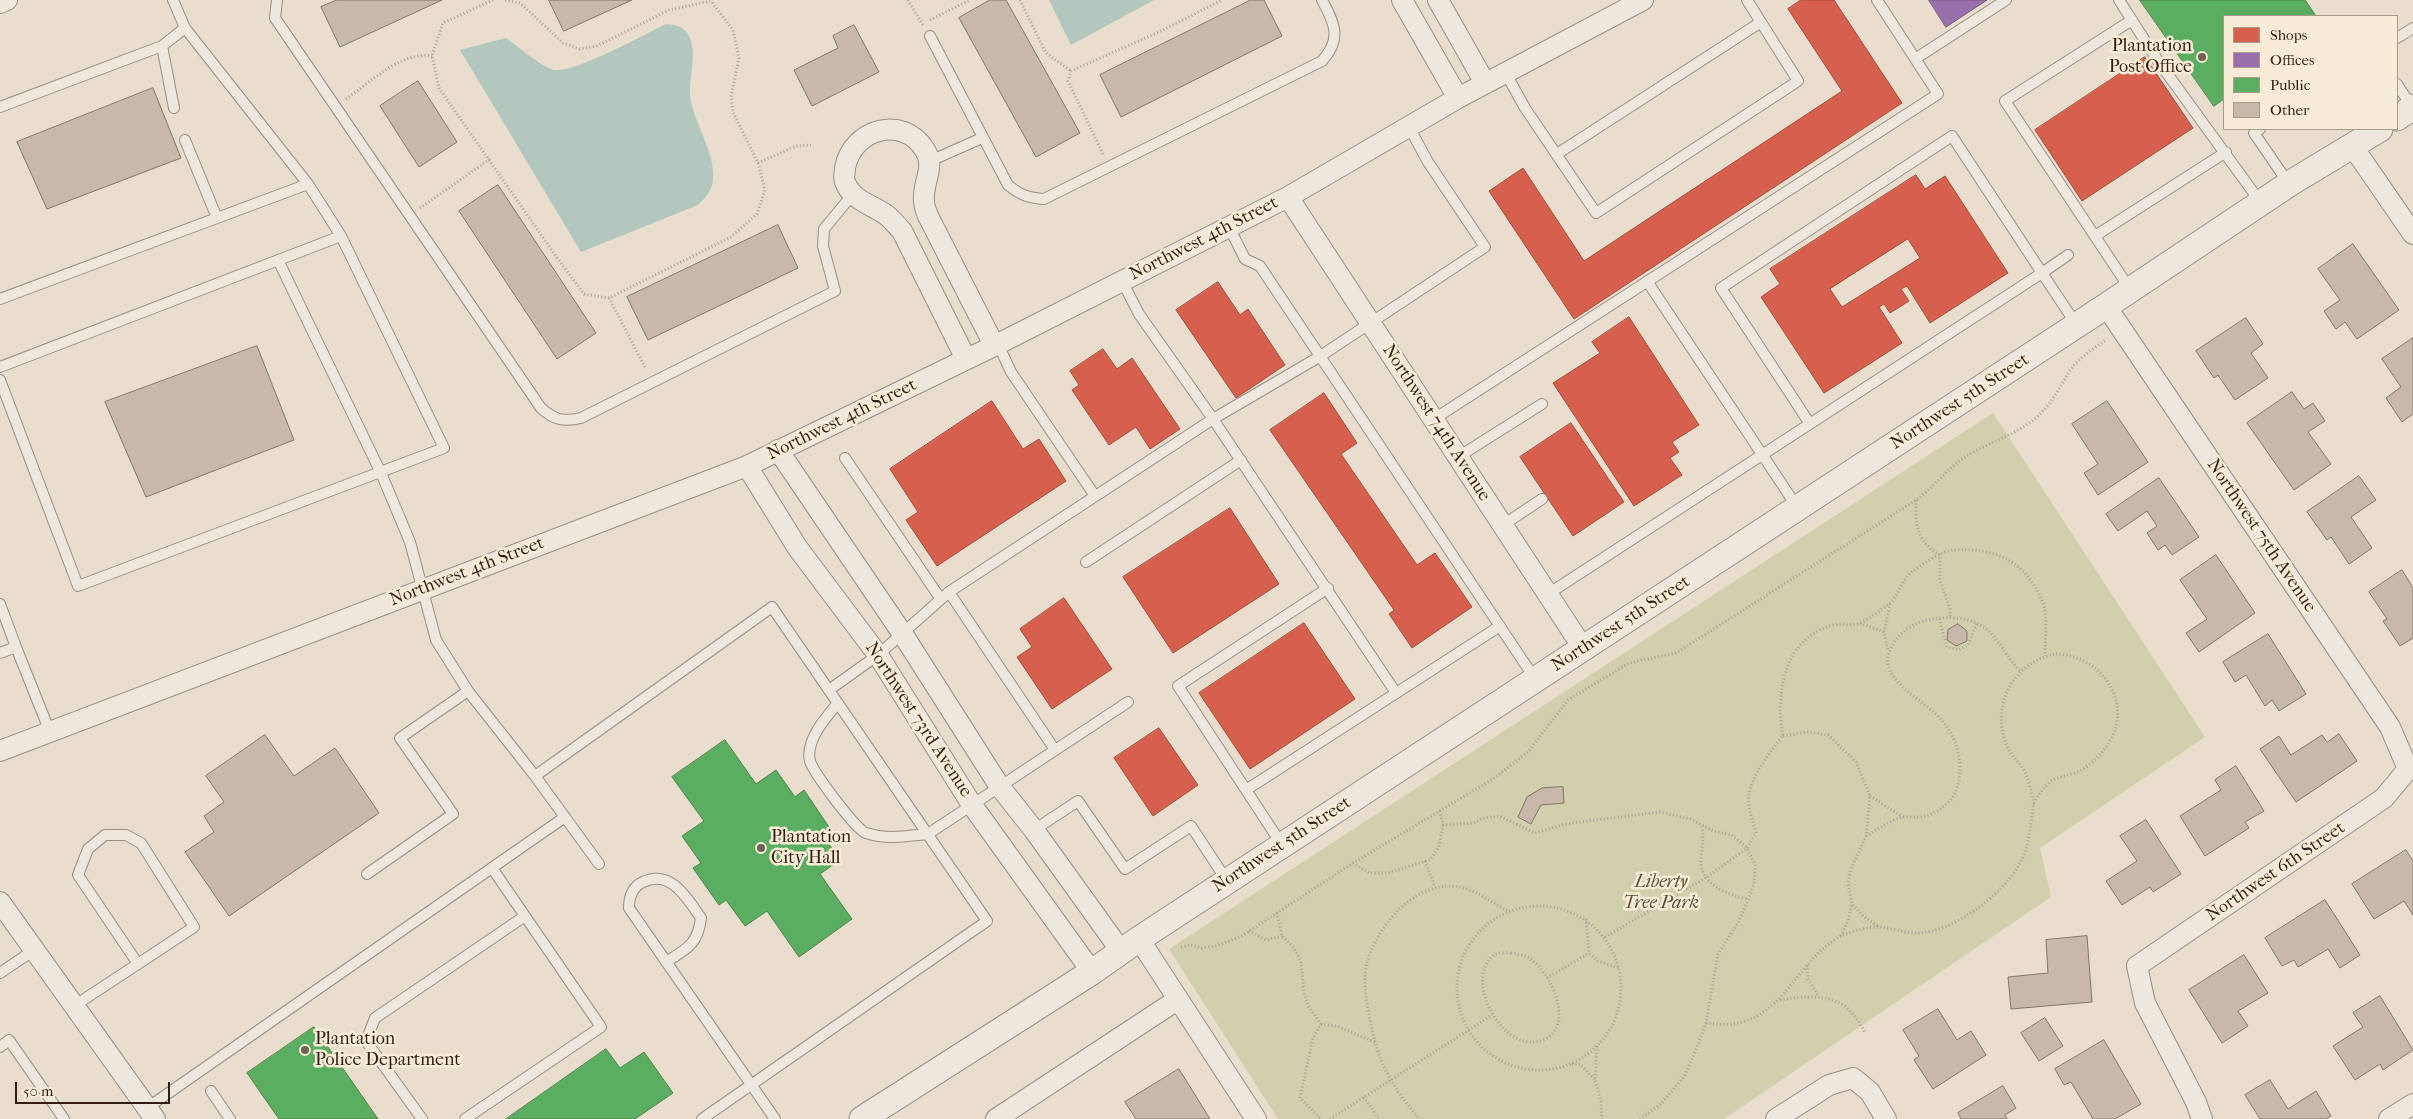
<!DOCTYPE html>
<html>
<head>
<meta charset="utf-8">
<style>
	body { margin:0 }
	#map { position:relative; width:2413px; height:1119px; overflow:hidden; background:#e9decd; font-family:"IM FELL French Canon",serif }
	canvas { display:block }
	.legend { position:absolute; left:2223px; top:15px; width:175px; height:115px; box-sizing:border-box; background:#f9ecd6; border:1px solid #a99988; margin:0; padding:6px 9px; list-style:none; font-size:15px; color:#311d12 }
	.legend li { display:flex; align-items:center; gap:10px; height:25px }
	.legend b { width:25px; border:1px solid #a99988 }
	.scale { position:absolute; left:15px; top:1082px; width:155px; height:22px; box-sizing:border-box; border:2px solid #311d12; border-top:0; padding-left:6px; font-size:15px; line-height:18px; white-space:nowrap; color:#311d12; -webkit-text-stroke:4px #f9ecd6; paint-order:stroke }
</style>
</head>
<body>
<div id="map">
<canvas width="2413" height="1119"></canvas>
<ul class="legend">
<li><b style="height:14px;background:#d6604d"></b>Shops</li>
<li><b style="height:14px;background:#9970ab"></b>Offices</li>
<li><b style="height:14px;background:#5aae61"></b>Public</li>
<li><b style="height:14px;background:#c9b8a9"></b>Other</li>
</ul>
<div class="scale">50 m</div>
</div>
<script>
const g = document.querySelector('canvas').getContext('2d');
g.lineJoin = 'round';
function paint(path, color) {
  g.fillStyle = color;
  g.fill(path, 'evenodd');
}
function strokePath(path, color, width, dash) {
  g.strokeStyle = color;
  g.lineWidth = width;
  g.lineCap = dash ? 'butt' : 'round';
  g.setLineDash(dash || []);
  g.stroke(path);
}
function label(font, color, halo, rows, align = 'center') {
  g.font = font + ' "IM FELL French Canon",serif';
  g.lineWidth = 5;
  g.setLineDash([]);
  g.textBaseline = 'middle';
  g.strokeStyle = halo;
  g.fillStyle = color;
  for (const [text, x, y, turn = 0] of rows) {
    g.save();
    g.translate(x, y);
    g.rotate((+turn || 0) * Math.PI / 180);
    g.textAlign = isNaN(turn) ? turn : align;
    if (halo) g.strokeText(text, 0, 0);
    g.fillText(text, 0, 0);
    g.restore();
  }
}
const green = new Path2D(`
	M1993,413L2205,737L2040,848L2051,897L1724,1119H1278L1169,949Z`);
const water = new Path2D(`
	M1049,0H1154L1071,45Z
	M666,24C677,25 685,27 690,38C697,55 689,77 690,95C693,122 716,153 713,180C712,191 705,198 698,205L581,252L460,50L506,38C518,46 542,68 555,70C577,72 643,35 666,24Z`);
const shops = new Path2D(`
	M1801,0H1834L1902,103L1574,319L1489,191L1523,168L1584,261L1842,91L1788,9Z
	M2145,57L2193,128L2082,201L2035,130Z
	M1916,175L1925,189L1945,176L2008,273L1930,323L1907,286L1901,289L1909,301L1890,313L1884,304L1879,307L1902,343L1824,393L1761,297L1780,284L1770,269ZM1908,239L1920,258L1842,307L1830,289Z
	M1218,282L1240,315L1248,309L1285,365L1236,398L1176,310Z
	M1629,317L1699,425L1672,442L1679,452L1670,458L1682,475L1634,506L1553,383L1600,353L1592,342Z
	M1103,349L1117,369L1132,358L1180,429L1150,449L1136,427L1109,445L1072,390L1079,385L1070,371Z
	M1324,393L1357,443L1341,454L1417,565L1435,553L1472,607L1412,648L1389,614L1394,610L1270,430Z
	M992,401L1023,449L1039,439L1066,481L937,566L906,520L918,512L890,469Z
	M1571,423L1624,502L1573,536L1520,457Z
	M1230,508L1279,584L1173,653L1123,577Z
	M1064,598L1112,669L1052,709L1017,657L1032,647L1020,629Z
	M1304,623L1355,699L1250,769L1199,693Z
	M1159,728L1198,785L1153,816L1114,758Z`);
const offices = new Path2D(`
	M1929,0H1987L1946,27Z`);
const public = new Path2D(`
	M2140,0H2305L2316,16H2224V99L2214,106Z
	M725,740L756,784L776,770L795,797L804,790L829,827L821,833L840,860L820,874L852,919L799,957L767,911L745,926L726,900L719,905L693,868L701,863L682,836L704,821L672,777Z
	M314,1027L378,1119H279L247,1073Z
	M606,1049L620,1068L644,1052L673,1093L635,1119H506Z`);
const building = new Path2D(`
	M337,0H442L340,47L321,7Z
	M549,0H632L564,31Z
	M990,0H1006L1080,133L1036,157L959,18Z
	M1251,0H1264L1282,36L1121,117L1100,75Z
	M854,25L879,72L812,106L794,70L838,48L833,36Z
	M418,81L457,142L419,167L380,106Z
	M153,88L181,158L47,209L17,142Z
	M498,185L596,333L557,359L459,211Z
	M778,225L798,268L648,340L627,297Z
	M2353,244L2399,310L2357,339L2345,322L2336,329L2324,311L2340,300L2318,269Z
	M2246,318L2263,344L2251,353L2268,378L2235,400L2218,375L2214,378L2196,351Z
	M2413,338V414L2402,422L2386,398L2401,387L2382,359Z
	M257,346L294,440L146,497L105,402Z
	M2292,392L2304,409L2313,403L2325,421L2308,432L2331,464L2294,490L2247,423Z
	M2107,401L2148,462L2098,495L2084,473L2098,464L2072,424Z
	M2359,476L2376,500L2351,517L2372,548L2349,564L2331,537L2327,540L2307,512Z
	M2159,478L2199,537L2172,555L2165,545L2158,550L2147,533L2157,526L2147,511L2118,531L2106,514Z
	M2216,555L2255,613L2199,652L2186,633L2207,619L2180,580Z
	M2402,570L2413,588V638L2400,646L2383,621L2387,619L2369,592Z
	M1958,624L1967,631V641L1956,646L1947,640L1948,630Z
	M2268,634L2306,694L2279,711L2272,700L2265,706L2246,675L2235,682L2223,662Z
	M2339,734L2357,761L2296,802L2260,749L2279,736L2291,755L2322,735L2327,742Z
	M265,735L294,776L335,748L379,813L229,916L185,852L214,832L204,816L224,802L206,776Z
	M2236,766L2264,811L2245,822L2249,828L2205,856L2180,816L2221,790L2215,780Z
	M1563,787L1564,803L1541,805L1531,824L1518,817L1527,797L1542,788Z
	M2146,820L2181,874L2153,892L2150,887L2122,905L2106,881L2137,861L2120,836Z
	M2406,850L2413,861V915L2404,901L2374,919L2352,884Z
	M2325,900L2360,955L2340,968L2328,949L2298,967L2294,960L2282,966L2265,938Z
	M2087,936L2092,1002L2011,1009L2008,977L2048,973L2046,940Z
	M2244,955L2268,993L2238,1011L2248,1026L2222,1043L2189,990Z
	M2380,996L2413,1050L2383,1070L2380,1064L2355,1080L2333,1046L2363,1027L2353,1013Z
	M1938,1009L1957,1040L1971,1031L1986,1055L1933,1089L1914,1060L1919,1056L1903,1030Z
	M2045,1018L2063,1046L2039,1061L2021,1033Z
	M2104,1040L2141,1104L2115,1119H2093L2071,1082L2064,1085L2055,1069Z
	M1179,1069L1210,1119H1136L1125,1102Z
	M2270,1080L2288,1109L2316,1091L2331,1116L2326,1119H2260L2245,1095Z
	M2003,1086L2016,1108L2005,1115L2007,1119H1961L1958,1113Z`);
const path = new Path2D(`
	M493,0L443,23L432,56L439,88L555,255L584,294L609,298L731,237L757,214L765,190L758,163L733,112L731,97L739,58L733,30L711,1L669,10L597,46L580,49L563,43L520,3L503,0
	M908,0L923,25
	M1020,0L1046,53L1071,71
	M930,20L970,0
	M346,99C371,82 401,51 432,56
	M1103,154L1068,81L1071,71L1159,32L1222,0
	M758,163L796,146L811,145
	M420,208L490,159
	M609,298L646,369
	M1916,500C1916,526 1916,541 1940,555V580L1950,609V617
	M1939,619L1947,647L1958,650L1968,645L1977,623
	M1860,623L1884,632L1888,650
	M1884,632L1890,604
	M2056,654C2101,655 2134,702 2109,743C2102,754 2088,768 2075,773C2066,776 2058,776 2050,782C2043,788 2038,795 2034,803C2031,792 2029,780 2024,770C2017,760 2009,753 2005,741C1992,702 2015,661 2056,654Z
	M1783,736L1808,732L1828,735L1856,762L1870,796L1866,836L1851,869L1848,883L1852,904L1863,916L1879,927
	M1870,796L1903,817
	M1440,811L1443,825L1474,823L1483,818L1499,816L1535,833L1565,824L1660,812L1691,819L1713,831L1732,835L1747,848L1755,865L1754,885L1739,921L1718,954L1706,1023L1698,1045L1684,1077L1661,1104L1640,1119
	M1702,826C1704,838 1702,846 1701,858C1699,884 1727,895 1748,899
	M1866,836C1877,830 1890,820 1903,817C1909,816 1916,818 1922,817C1934,815 1950,804 1955,793C1961,780 1961,766 1958,752C1948,705 1897,698 1888,665C1886,656 1890,649 1895,641C1912,617 1948,613 1974,622C1997,631 2003,654 2020,671
	M1425,861L1435,886
	M1353,863L1369,873H1387L1430,860L1439,847L1443,825
	M1457 988a82 82 0 1 1 164 0a82 82 0 1 1-164 0Z
	M1277,913L1282,936L1293,947L1301,961L1304,992L1308,1006L1321,1024L1313,1038L1300,1098L1321,1119
	M1586,919L1589,953L1598,961L1619,968
	M1249,931L1266,940L1282,936
	M1841,936L1848,920L1852,904
	M1605,937L1707,877L1747,848L1756,833C1753,820 1747,807 1749,794C1750,779 1773,747 1783,736C1775,693 1784,637 1834,625C1842,623 1852,626 1860,623C1869,619 1881,610 1889,604C1899,596 1902,578 1913,571C1923,564 1941,551 1954,550C1997,547 2027,563 2043,603C2048,615 2045,643 2045,656
	M1181,947L1191,945L1202,948L1216,946L1242,936L1353,863L1493,779L1528,752L1568,700L1629,663L1676,653L1916,500C1933,488 1948,468 1965,457C1988,442 2017,435 2038,416C2052,403 2061,385 2071,369C2080,357 2094,348 2106,340
	M1511,953C1517,954 1525,955 1529,958C1551,972 1575,1024 1545,1039C1503,1059 1460,975 1496,954C1500,952 1507,953 1511,953Z
	M1807,965L1808,979L1818,995
	M1547,978L1589,953
	M1780,1000C1819,994 1846,993 1865,1033
	M1706,1023C1715,1024 1724,1025 1733,1024C1784,1017 1798,960 1839,937C1849,932 1869,926 1880,927C1892,928 1905,933 1917,933C1952,933 2002,895 2019,865C2030,846 2030,824 2034,803
	M1321,1024L1337,1026L1375,1042C1383,1071 1399,1096 1420,1119
	M1375,1042C1370,1020 1361,984 1367,962C1379,923 1419,876 1464,888C1479,892 1494,904 1508,911
	M1597,1046L1595,1080L1601,1101L1602,1119
	M1572,1064H1580L1595,1080
	M1364,1097L1379,1119
	M1330,1119L1492,1015`);
const service = new Path2D(`
	M277,0L275,18L541,408C554,420 564,422 581,418L835,291L823,246L824,229L852,195
	M2119,0L2158,61L2261,203
	M930,36L1008,185C1020,195 1029,198 1044,199L1322,61C1342,39 1335,24 1322,0
	M2397,38L2413,28
	M162,46L174,108
	M1915,59L2006,0
	M1505,72L1525,108L1596,213L1798,81L1747,0
	M2397,84L2412,107
	M0,107L162,46L185,28
	M2260,129L2254,133L2289,184
	M185,140L217,218
	M1557,154L1761,22
	M930,161L982,138
	M1229,227L1245,259L1260,266L1535,679
	M2095,236L2226,152
	M278,260L381,473L410,542L436,640L468,691L535,776L599,864
	M1122,281L1139,314L1213,419L1319,357L1485,247L1428,162L1409,127
	M1647,281L1797,507
	M2130,289L2005,101L2132,20
	M0,299L308,184L185,28L173,0
	M998,344L1011,372L1095,496
	M0,367L341,236
	M0,380L78,586L444,448L341,236L308,184
	M1434,419L1938,94L1877,0
	M1810,424L1721,288L1952,136L2042,273L2068,255
	M1458,457L1542,404
	M845,458L940,598
	M1503,525L1542,499
	M1086,562L1241,460
	M1328,588L1178,686L1246,790L1500,626
	M949,592L1213,419L1396,693
	M1548,594L2042,273L2076,324
	M0,604L16,647
	M0,653L16,647L50,732
	M829,690L878,655L949,592L1055,750
	M838,703C826,717 805,741 810,761C813,772 856,830 866,833C887,840 907,836 928,834L1128,702
	M535,776L772,607L987,921L702,1119
	M1246,790L1282,845
	M1034,830L1078,801L1125,869L1191,826L1227,881
	M367,874L453,814L400,738L468,691
	M666,962C687,949 698,944 701,918C687,898 671,869 643,882C632,887 629,897 629,908L775,1119
	M0,973L34,950
	M74,1006L194,927L141,843L126,835H105L88,849L78,875L138,964
	M0,1047L9,1040L64,1119
	M211,1091L230,1119
	M147,1108L565,817
	M422,1119L366,1041L375,1018L525,916
	M465,1119L601,1027L492,868`);
const minor = new Path2D(`
	M1402,0L1458,98
	M1438,0L1485,83
	M0,3L7,0
	M2353,147L2413,234
	M1288,197L1583,648
	M2106,306L2390,727L2408,769L2384,798L2137,966L2145,1003L2196,1102L2202,1119
	M966,359L902,231C896,225 892,219 885,214C870,204 852,200 845,182C843,178 845,173 845,168C852,129 903,114 925,150C936,168 922,182 924,201C924,206 926,211 928,216L994,345
	M778,450L902,633L1000,787L1034,830L1121,951
	M747,466L797,547L878,655L972,805L1092,972
	M0,751L747,466L998,344L1288,197L1458,98L1643,0
	M0,902L155,1119
	M1139,939L1256,1119
	M996,1119L1177,1000
	M1776,1119L1829,1085L1853,1078L1870,1092L1886,1119
	M2389,1119L2413,1104`);
const tertiary = new Path2D(`
	M2397,118L2413,107
	M862,1119L1092,972L1139,939L2106,306L2289,184L2380,129`);
const markers = [
	[2202,57,5,"#716153"],
	[761,848,5,"#716153"],
	[305,1050,5,"#716153"]
];
const poiNames = [
	["Plantation",2192,47,"right"],
	["Post Office",2192,68,"right"],
	["Plantation",771,838],
	["City Hall",771,859],
	["Plantation",315,1040],
	["Police Department",315,1061]
];
const streetNames = [
	["Northwest 4th Street",1204,239,-27],
	["Northwest 5th Street",1960,402,-33],
	["Northwest 4th Street",842,420,-26],
	["Northwest 74th Avenue",1436,423,57],
	["Northwest 75th Avenue",2261,536,56],
	["Northwest 4th Street",467,572,-21],
	["Northwest 5th Street",1621,624,-33],
	["Northwest 73rd Avenue",918,720,57],
	["Northwest 5th Street",1282,845,-33],
	["Northwest 6th Street",2276,872,-34]
];
const parkNames = [
	["Liberty",1661,883],
	["Tree Park",1661,904]
];
paint(green, '#d1cfac');
paint(water, '#b4c7be');
paint(shops, '#d6604d');
strokePath(shops, '#a44c3b', 1);
paint(offices, '#9970ab');
strokePath(offices, '#7a577d', 1);
paint(public, '#5aae61');
strokePath(public, '#4e8249', 1);
paint(building, '#c9b8a9');
strokePath(building, '#7e766c', 1);
strokePath(service, '#988f85', 12);
strokePath(minor, '#988f85', 22);
strokePath(tertiary, '#988f85', 27);
strokePath(path, '#a9a39c', 3, [1, 2.5]);
strokePath(service, '#ede7de', 10);
strokePath(minor, '#ede7de', 20);
strokePath(tertiary, '#ede7de', 25);
for (const [x, y, r, color] of markers) {
  const dot = new Path2D();
  dot.arc(x, y, r, 0, 2 * Math.PI);
  g.fillStyle = color;
  g.fill(dot);
  strokePath(dot, '#f9ecd6', 2);
}
label('18px', '#311d12', '#f9ecd6', poiNames, 'left');
label('18px', '#311d12', '#f9ecd6', streetNames);
label('italic 18px', '#5b4f38', '#f9ecd6', parkNames);
</script>
</body>
</html>
